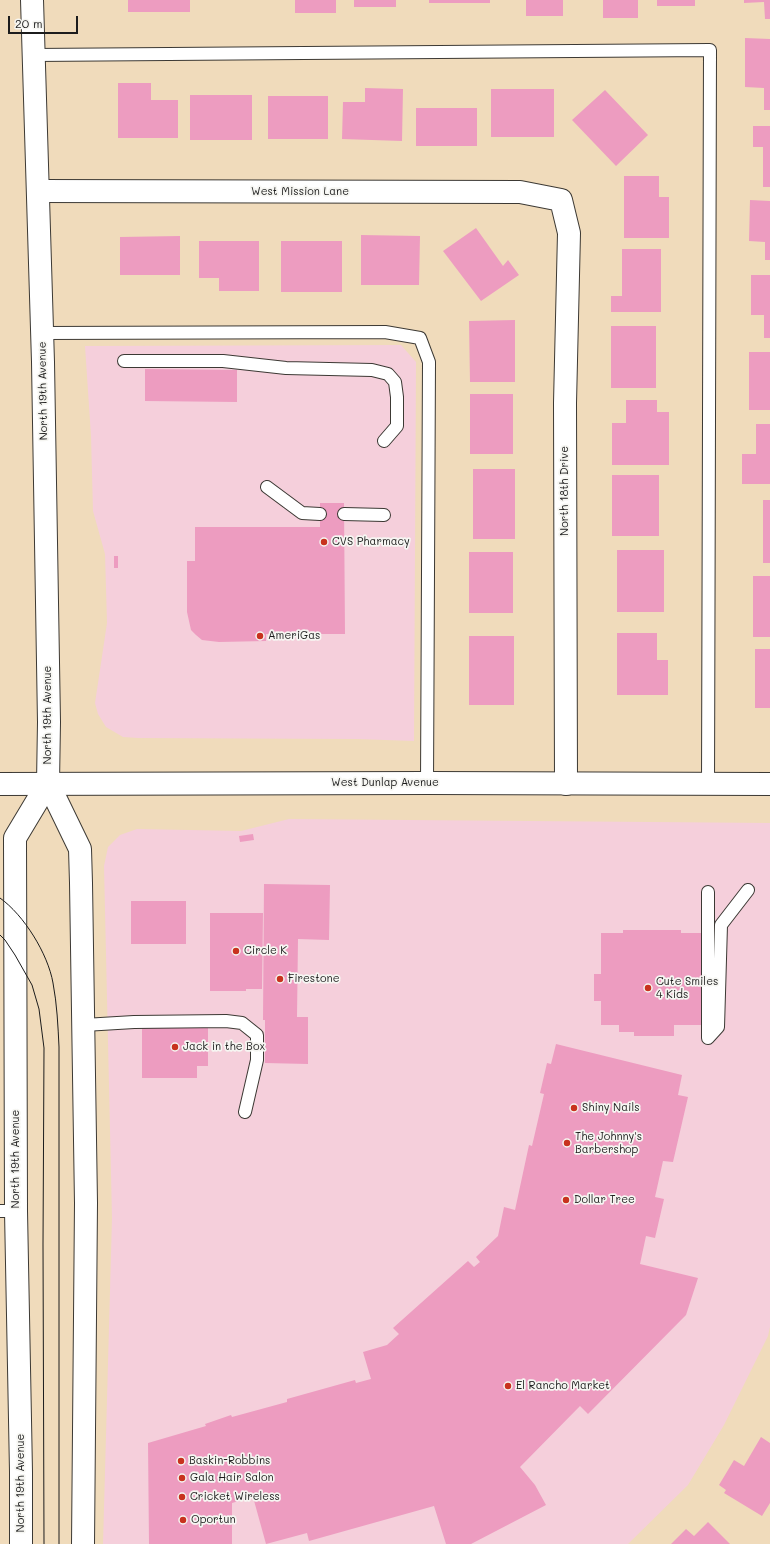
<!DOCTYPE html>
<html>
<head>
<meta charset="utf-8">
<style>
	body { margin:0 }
	#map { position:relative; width:770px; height:1544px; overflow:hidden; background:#f0dbbb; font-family:Mali,sans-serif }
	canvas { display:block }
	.scale { position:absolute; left:8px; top:16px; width:70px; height:18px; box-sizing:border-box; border:2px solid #1c1c1c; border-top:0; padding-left:5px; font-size:12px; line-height:14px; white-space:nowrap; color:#1c1c1c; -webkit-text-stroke:3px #f6f6f2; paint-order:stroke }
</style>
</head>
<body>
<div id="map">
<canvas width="770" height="1544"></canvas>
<div class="scale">20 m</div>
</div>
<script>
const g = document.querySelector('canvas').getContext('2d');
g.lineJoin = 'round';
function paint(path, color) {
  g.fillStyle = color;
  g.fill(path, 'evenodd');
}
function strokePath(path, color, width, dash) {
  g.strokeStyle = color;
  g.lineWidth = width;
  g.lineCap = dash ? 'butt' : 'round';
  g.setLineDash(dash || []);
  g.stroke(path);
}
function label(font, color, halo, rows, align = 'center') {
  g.font = font + ' Mali,sans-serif';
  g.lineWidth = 3.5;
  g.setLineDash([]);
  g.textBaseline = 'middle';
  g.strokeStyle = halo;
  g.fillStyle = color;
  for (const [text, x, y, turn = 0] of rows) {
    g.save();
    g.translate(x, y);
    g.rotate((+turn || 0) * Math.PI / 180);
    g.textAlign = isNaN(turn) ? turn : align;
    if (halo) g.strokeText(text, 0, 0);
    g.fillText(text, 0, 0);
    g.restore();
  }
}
const built = new Path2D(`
	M401,345L416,362L414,741L357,739L138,738L123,737L106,727L98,714L95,703L107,623L105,554L93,511L91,436L85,346Z
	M289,819L770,823V1327L768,1336L724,1425L688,1485L628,1544H103L112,1218L104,866L108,847L120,835L137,829L241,831Z`);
const building = new Path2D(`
	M128,0H190V12H128Z
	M295,0H336V13H295Z
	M354,0H396V7H354Z
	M429,0H490V3H429Z
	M526,0H563V16H526Z
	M603,0H638V18H603Z
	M657,0H695V6H657Z
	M744,0H770V19H765L764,2L744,3Z
	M745,38L770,39V110H764V88L745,87Z
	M118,83H151V100H178V138H118Z
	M365,88L403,89L402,141L342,139L343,102H365Z
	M491,89H554V137H491Z
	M605,90L648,135L616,166L572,120Z
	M190,95H252V140H190Z
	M268,96H328V139H268Z
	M416,108H477V146H416Z
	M753,126H770V187H763V147H753Z
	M624,176H659V197H669V238H624Z
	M750,200L770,201V260H765V242L749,241Z
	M476,228L503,266L508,260L519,275L481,301L443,251Z
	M361,235L420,236L419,285H361Z
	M180,236V275H120V237Z
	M199,241H259V291H219V278H199Z
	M281,241H342V292H281Z
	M622,249H661V312H611V296H622Z
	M751,275H770V338H764V315H751Z
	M515,320V382H470L469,321Z
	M611,326H656V388H611Z
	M749,352H770V410H749Z
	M145,369L237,370V402L145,401Z
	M470,394H513V454H470Z
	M626,400H657V412H669V465H612V423H626Z
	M756,424H770V484H742V454H756Z
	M473,469H515V539H473Z
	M612,475H659V536H612Z
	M763,500H770V563H763Z
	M320,503H344L345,634H266V641L219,642L202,640L196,635L191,630L187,612V561H195V527H320Z
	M617,550H664V612H617Z
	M469,552H513V613H469Z
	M114,556H118V568H114Z
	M753,576H770V637H753Z
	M617,633H657V660H668V695H617Z
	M469,636H514V705H469Z
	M755,649H770V708H755Z
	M253,834L254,840L240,842L239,836Z
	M264,884L330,885L329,940L298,939L297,1017H308V1064L265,1063V1020H263Z
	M131,901H186V944H131Z
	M210,913H263L262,989H246V991H210Z
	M623,930H681V933H702V1025H674V1036H634V1032H619V1025H601V1001H594V974H601V933H623Z
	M142,1027H208V1066H197V1078H142Z
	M556,1044L682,1075L678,1095L688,1097L673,1162L663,1161L655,1197L664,1199L655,1238L646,1236L640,1264L698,1278L686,1315L588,1414L580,1406L520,1467L535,1485L546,1505L471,1544H446L434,1506L309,1541L307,1533L266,1544L253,1497L232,1503V1544H149L148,1443L206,1426L205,1424L231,1415L232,1417L287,1402V1399L355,1380L356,1383L371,1379L363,1352L387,1345L399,1334L393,1328L468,1261L474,1267L480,1262L476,1257L498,1236L504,1207L515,1210L529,1145L532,1146L544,1094L540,1093L547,1063L551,1064Z
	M761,1437L770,1443V1503L762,1516L724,1493L726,1490L719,1485L734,1460L744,1466Z
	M708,1522L730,1544H671L686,1529L694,1536Z`);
const service = new Path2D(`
	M33,55L710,50L708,784
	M42,333L385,332L420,338L429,362L427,783
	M124,361H223L286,368L372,370L388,374L395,382L397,397V426L384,441
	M267,487L302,513L320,514
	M344,514L384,515
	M708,892V1038
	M84,1025L134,1022L226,1021L242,1023L257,1035V1060L245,1112
	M708,1038L718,1027L721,925L748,890
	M0,1211H16`);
const minor = new Path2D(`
	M38,191L520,192L561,200L569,233L565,403L566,784`);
const secondary = new Path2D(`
	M0,784L427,783L770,784`);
const primary = new Path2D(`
	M32,0L43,362L49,722L48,783L80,849L81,883L86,1203L83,1544
	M21,1544V1472L16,1211L15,838L48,783`);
const tram = new Path2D(`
	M0,898C24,915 48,954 53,983C57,1004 58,1026 59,1047V1544
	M0,935L5,940L15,955L32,985L39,1009L44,1048L43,1244L44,1544`);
const markers = [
	[324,542,4,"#c8321e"],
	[260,636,4,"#c8321e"],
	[236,951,4,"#c8321e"],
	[280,979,4,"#c8321e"],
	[648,988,4,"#c8321e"],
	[175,1047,4,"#c8321e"],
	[574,1108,4,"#c8321e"],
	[567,1143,4,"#c8321e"],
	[566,1200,4,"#c8321e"],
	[508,1386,4,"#c8321e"],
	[181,1461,4,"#c8321e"],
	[182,1478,4,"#c8321e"],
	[182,1497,4,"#c8321e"],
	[183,1520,4,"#c8321e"]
];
const streetNames = [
	["West Mission Lane",300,192],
	["North 19th Avenue",43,391,-91],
	["North 18th Drive",565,491,-90],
	["North 19th Avenue",48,715,-90],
	["West Dunlap Avenue",385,783],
	["North 19th Avenue",16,1159,-90],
	["North 19th Avenue",21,1483,-90]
];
const poiNames = [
	["CVS Pharmacy",332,542],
	["AmeriGas",268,636],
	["Circle K",244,951],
	["Firestone",288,979],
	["Cute Smiles",656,982],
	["4 Kids",656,995],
	["Jack in the Box",183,1047],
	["Shiny Nails",582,1108],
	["The Johnny's",575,1137],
	["Barbershop",575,1150],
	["Dollar Tree",574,1200],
	["El Rancho Market",516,1386],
	["Baskin-Robbins",189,1461],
	["Gala Hair Salon",190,1478],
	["Cricket Wireless",190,1497],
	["Oportun",191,1520]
];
paint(built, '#f5cfdb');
paint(building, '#ed9cc0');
strokePath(service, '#3c3934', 14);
strokePath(minor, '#3c3934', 24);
strokePath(secondary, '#3c3934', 24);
strokePath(primary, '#3c3934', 24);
strokePath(service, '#fff', 12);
strokePath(minor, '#fff', 22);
strokePath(secondary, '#fff', 22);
strokePath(primary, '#fff', 22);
strokePath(tram, '#1c1c1c', 1);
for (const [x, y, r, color] of markers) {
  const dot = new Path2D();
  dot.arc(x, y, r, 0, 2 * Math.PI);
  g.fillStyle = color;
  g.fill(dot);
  strokePath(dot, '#f6f6f2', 1.5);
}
label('11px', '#1c1c1c', '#f6f6f2', streetNames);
label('11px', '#1c1c1c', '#f6f6f2', poiNames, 'left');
</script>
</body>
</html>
